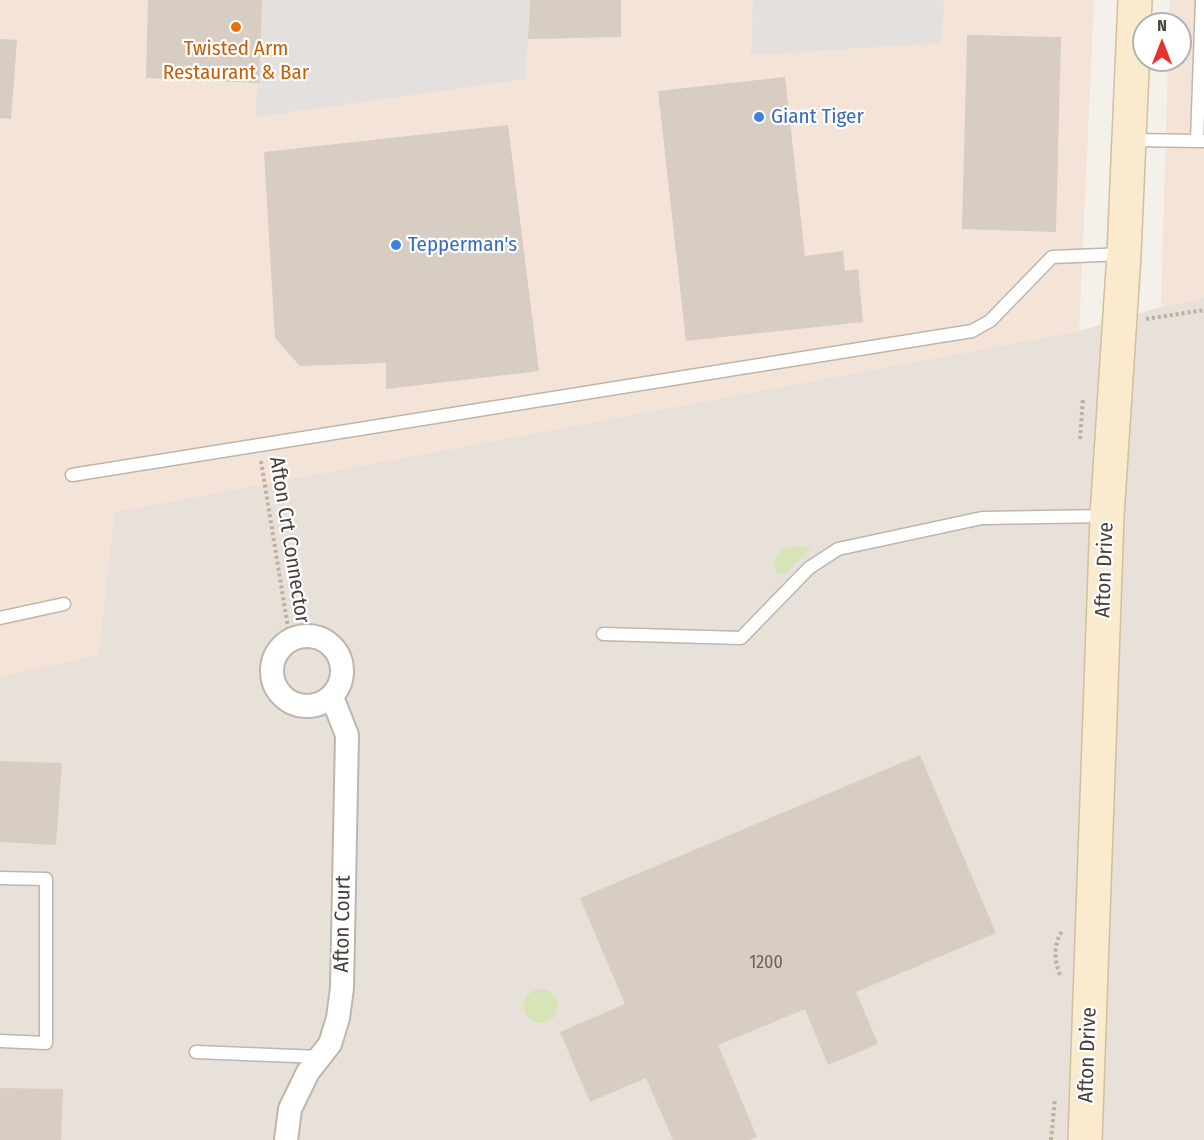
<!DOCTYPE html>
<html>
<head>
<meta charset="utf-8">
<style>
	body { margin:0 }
	#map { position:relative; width:1204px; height:1140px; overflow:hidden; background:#f4f0ea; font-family:"Fira Sans Condensed",sans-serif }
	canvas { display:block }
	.north { position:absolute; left:1132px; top:12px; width:60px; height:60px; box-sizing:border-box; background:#fff; border:2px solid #b5b3b0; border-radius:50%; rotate:0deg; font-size:16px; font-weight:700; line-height:24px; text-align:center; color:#474039 }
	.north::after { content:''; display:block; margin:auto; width:21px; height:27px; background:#e8312d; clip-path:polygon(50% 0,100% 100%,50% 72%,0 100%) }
</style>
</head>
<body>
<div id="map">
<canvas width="1204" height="1140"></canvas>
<div class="north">N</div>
</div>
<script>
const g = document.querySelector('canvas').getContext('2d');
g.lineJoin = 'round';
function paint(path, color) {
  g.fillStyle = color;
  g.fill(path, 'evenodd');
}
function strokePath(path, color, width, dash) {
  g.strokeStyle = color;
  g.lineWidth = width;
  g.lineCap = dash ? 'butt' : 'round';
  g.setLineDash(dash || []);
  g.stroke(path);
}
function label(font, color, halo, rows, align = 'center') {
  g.font = font + ' "Fira Sans Condensed",sans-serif';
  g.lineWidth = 4.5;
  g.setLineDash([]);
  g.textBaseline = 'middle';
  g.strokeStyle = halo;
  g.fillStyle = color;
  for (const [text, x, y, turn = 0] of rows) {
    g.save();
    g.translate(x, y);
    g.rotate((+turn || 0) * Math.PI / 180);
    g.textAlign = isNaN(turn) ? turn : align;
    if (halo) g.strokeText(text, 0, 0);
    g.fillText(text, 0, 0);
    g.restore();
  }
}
const residential = new Path2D(`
	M1204,298V1140H0V677L98,654L114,512L1079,331L1161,307Z`);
const commercial = new Path2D(`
	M0,0H1094L1079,331L114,512L98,655L0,677Z
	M1170,0H1204V298L1161,307L1168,60H1180V24H1169Z`);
const green = new Path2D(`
	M794,546L811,548L785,574H778C770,561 779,547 794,546Z
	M524 1006a17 17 0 1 1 34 0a17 17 0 1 1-34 0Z`);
const parking = new Path2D(`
	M261,0H529L526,79L256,117Z
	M753,0H944L942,43L751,55Z`);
const building = new Path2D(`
	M148,0H262L259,83L146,78Z
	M530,0H621V37L528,39Z
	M967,35L1061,37L1056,232L962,229Z
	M0,39L17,40L11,119L0,118Z
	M785,77L805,256L843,251L845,271L858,269L863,322L686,341L658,91Z
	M508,125L539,371L386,389V363L300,366L275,338L264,152Z
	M920,755L996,933L856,992L878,1044L828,1065L805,1009L718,1045L757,1137L749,1140H673L646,1078L590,1102L560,1032L625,1004L580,898Z
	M0,761L62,763L56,845L0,842Z
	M0,1088L63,1089L61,1140H0Z`);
const path = new Path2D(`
	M1146,319L1204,310
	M1080,439L1083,398
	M261,461L290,640
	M1060,975C1054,959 1053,946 1062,931
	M1051,1140L1055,1099`);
const lane = new Path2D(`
	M1130,140L1203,141
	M1197,141L1202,0
	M72,475L972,331L990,321L1052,257L1124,254
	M0,618L64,604
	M603,634L741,638L809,568L838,549L982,518L1106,516
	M0,878L46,879V1043L0,1041
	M196,1052L320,1057`);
const street = new Path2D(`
	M272 671a35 35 0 1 1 70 0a35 35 0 1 1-70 0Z
	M286,1140L290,1109L308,1072L330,1044L338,1018L342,988L347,735L332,697`);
const secondary = new Path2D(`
	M1085,1140L1107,516L1124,254L1135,0`);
const markers = [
	[236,27,6,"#e8710a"],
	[759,117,6,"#3f7fe0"],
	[396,245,6,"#3f7fe0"]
];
const numberNames = [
	["1200",766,963]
];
const foodNames = [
	["Twisted Arm",236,49],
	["Restaurant & Bar",236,73]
];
const shopNames = [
	["Giant Tiger",771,117],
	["Tepperman's",408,245]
];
const streetNames = [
	["Afton Crt Connector",289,540,81],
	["Afton Drive",1105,570,-88],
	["Afton Court",343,924,-89],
	["Afton Drive",1088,1055,-88]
];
paint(residential, '#e7e1d9');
paint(commercial, '#f3e4d7');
paint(green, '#d6e4b7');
paint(parking, '#e3e0de');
paint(building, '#d7cdc3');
strokePath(lane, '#beb6ad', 15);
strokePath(street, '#beb6ad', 26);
strokePath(secondary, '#d2bf9f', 36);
strokePath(path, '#bfb0a0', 4, [3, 3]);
strokePath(lane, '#fff', 12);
strokePath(street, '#fff', 22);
strokePath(secondary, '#faeace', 33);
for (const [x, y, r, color] of markers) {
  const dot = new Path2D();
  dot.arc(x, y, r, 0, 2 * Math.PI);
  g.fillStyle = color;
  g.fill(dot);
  strokePath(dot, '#fff', 2);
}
label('18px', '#6b635c', null, numberNames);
label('21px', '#c56008', '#fff', foodNames);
label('21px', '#366cbe', '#fff', shopNames, 'left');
label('21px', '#474039', '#fff', streetNames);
</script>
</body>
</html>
